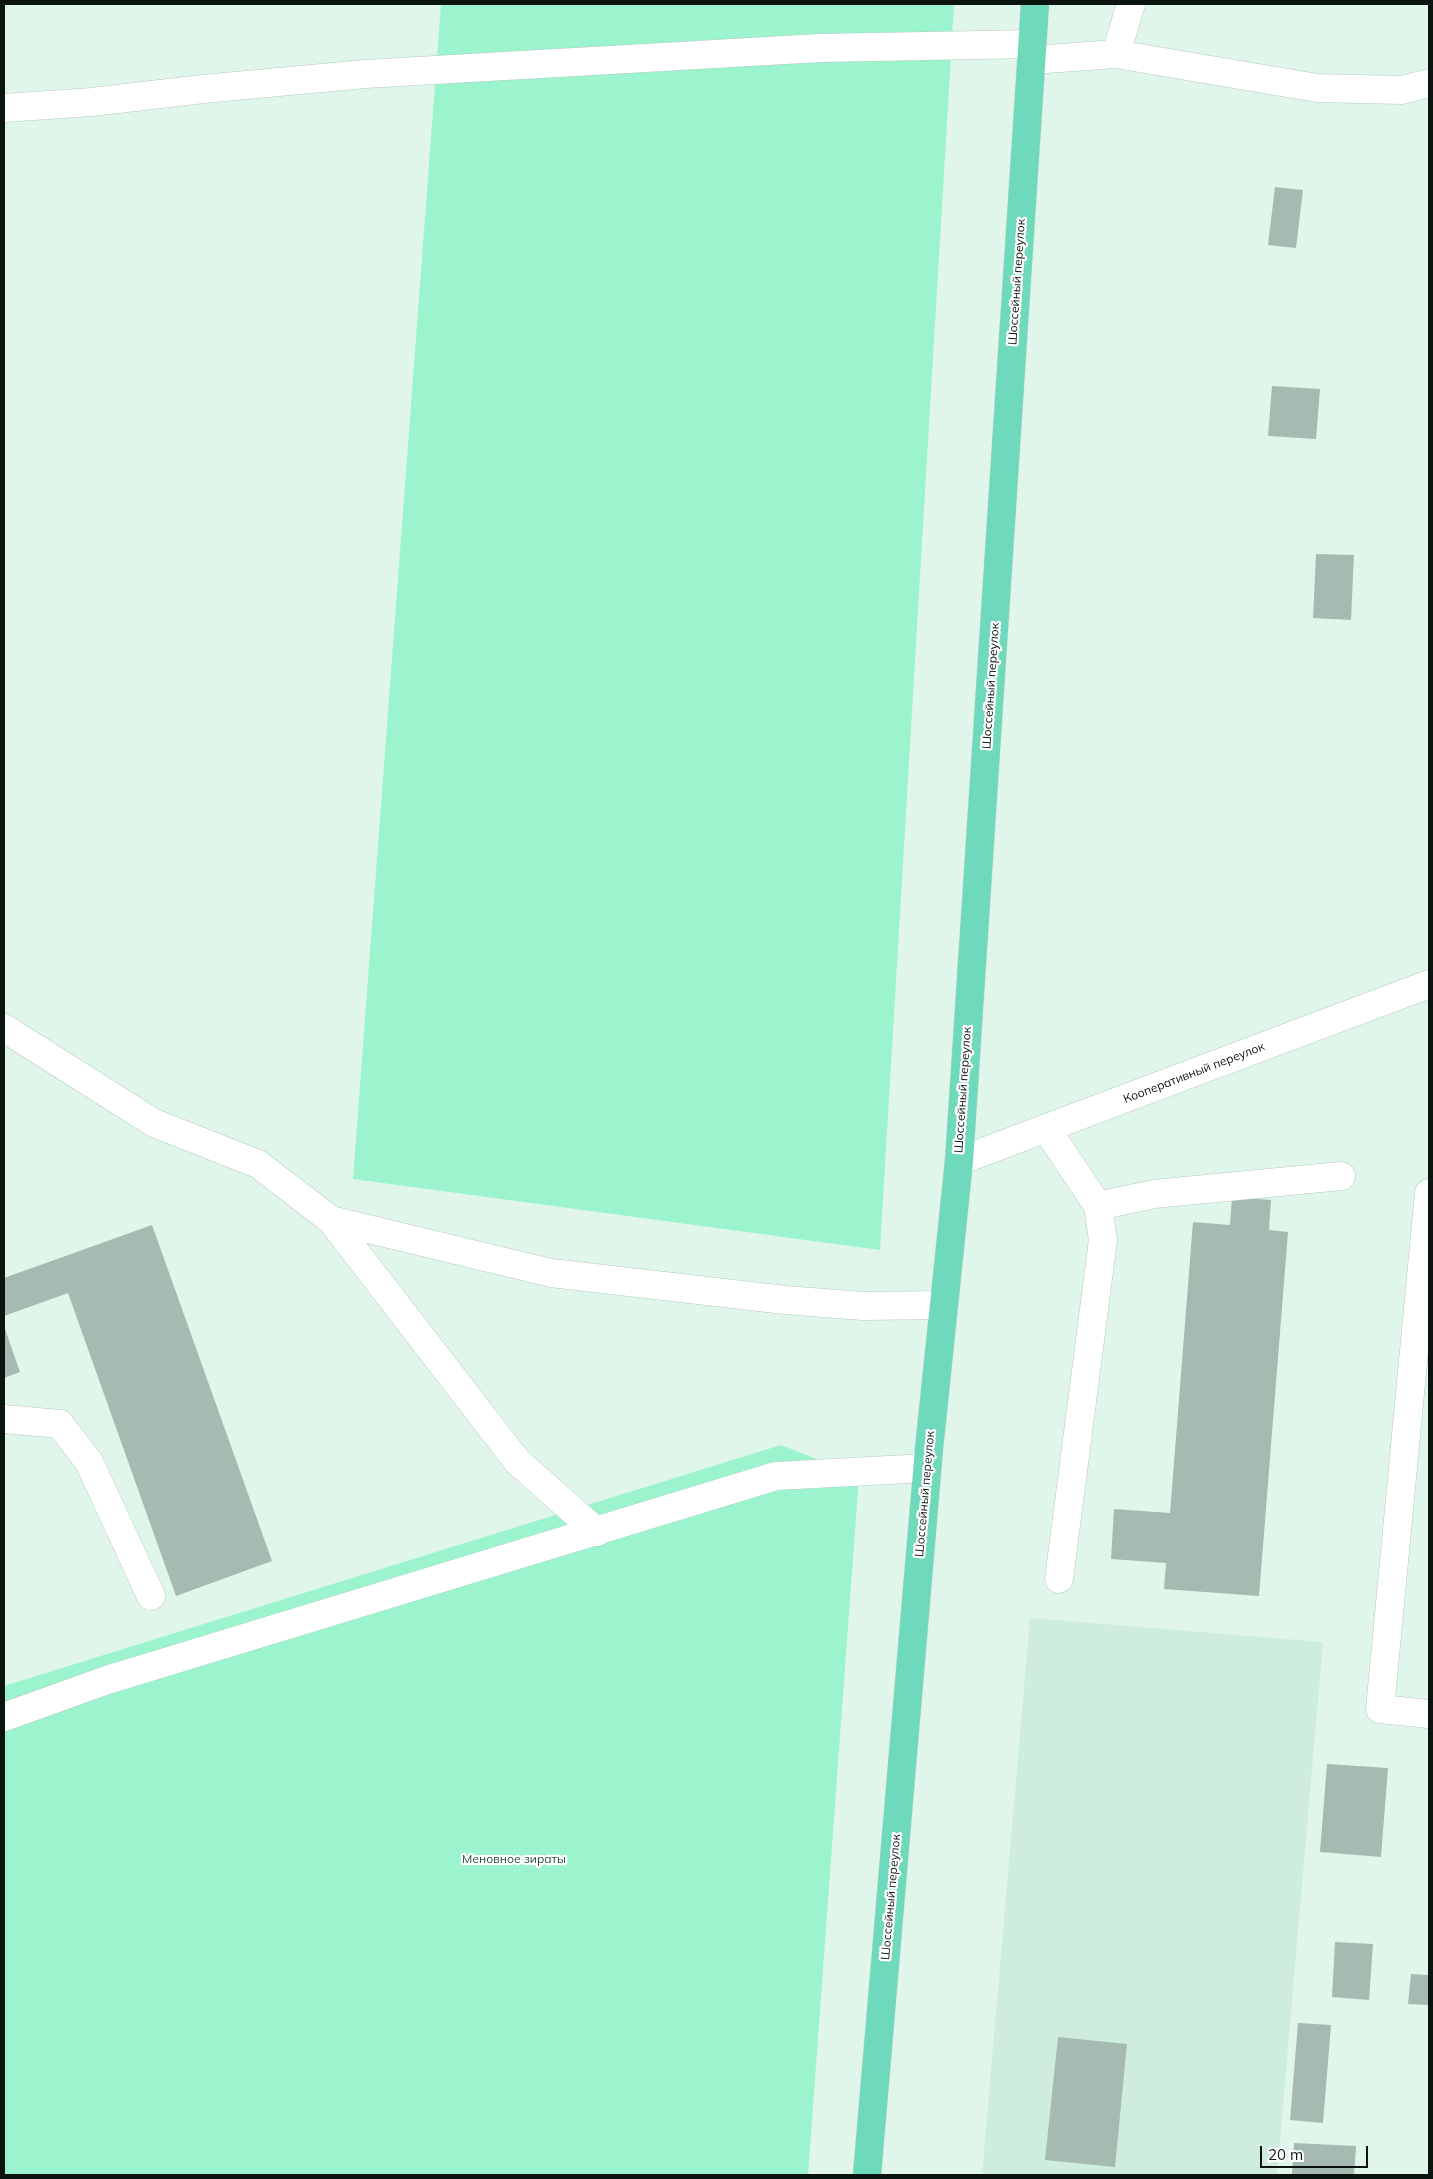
<!DOCTYPE html>
<html>
<head>
<meta charset="utf-8">
<style>
	body { margin:0 }
	#map { position:relative; width:1433px; height:2179px; overflow:hidden; background:#e0f6eb; font-family:Mulish,sans-serif }
	canvas { display:block }
	.frame { position:absolute; inset:0; border:5px solid #0c1410; pointer-events:none }
	.scale { position:absolute; left:1260px; top:2146px; width:108px; height:22px; box-sizing:border-box; border:2px solid #0c1410; border-top:0; padding-left:6px; font-size:15px; line-height:18px; white-space:nowrap; color:#0c1410; -webkit-text-stroke:4px #fff; paint-order:stroke }
</style>
</head>
<body>
<div id="map">
<canvas width="1433" height="2179"></canvas>
<div class="frame"></div>
<div class="scale">20 m</div>
</div>
<script>
const g = document.querySelector('canvas').getContext('2d');
g.lineJoin = 'round';
function paint(path, color) {
  g.fillStyle = color;
  g.fill(path, 'evenodd');
}
function strokePath(path, color, width, dash) {
  g.strokeStyle = color;
  g.lineWidth = width;
  g.lineCap = dash ? 'butt' : 'round';
  g.setLineDash(dash || []);
  g.stroke(path);
}
function label(font, color, halo, rows, align = 'center') {
  g.font = font + ' Mulish,sans-serif';
  g.lineWidth = 4.5;
  g.setLineDash([]);
  g.textBaseline = 'middle';
  g.strokeStyle = halo;
  g.fillStyle = color;
  for (const [text, x, y, turn = 0] of rows) {
    g.save();
    g.translate(x, y);
    g.rotate((+turn || 0) * Math.PI / 180);
    g.textAlign = isNaN(turn) ? turn : align;
    if (halo) g.strokeText(text, 0, 0);
    g.fillText(text, 0, 0);
    g.restore();
  }
}
const built = new Path2D(`
	M1030,1618L1323,1642L1277,2175H982Z`);
const green = new Path2D(`
	M441,4H954L880,1250L353,1179Z
	M781,1445L859,1476L808,2175H4V1686Z`);
const building = new Path2D(`
	M1275,187L1303,190L1296,248L1268,245Z
	M1272,386L1320,389L1316,439L1268,436Z
	M1316,554L1354,555L1351,620L1313,618Z
	M1232,1197L1271,1200L1269,1230L1288,1232L1259,1596L1164,1589L1166,1563L1111,1559L1114,1509L1170,1513L1193,1222L1230,1225Z
	M152,1225L272,1561L176,1596L68,1293L4,1316V1278Z
	M4,1326L20,1372L4,1378Z
	M1327,1764L1388,1768L1381,1857L1320,1852Z
	M1335,1942L1373,1944L1369,2000L1332,1997Z
	M1411,1974L1429,1975V2005L1408,2004Z
	M1298,2023L1331,2025L1323,2123L1290,2120Z
	M1058,2037L1127,2044L1115,2167L1045,2160Z
	M1294,2143L1356,2146L1354,2175H1292Z`);
const minor = new Path2D(`
	M1116,54L1317,88L1402,90L1429,83
	M1032,60L1116,54L1131,4
	M4,108L92,102L203,89L365,74L820,48L1032,44
	M4,1028L154,1123L258,1164L331,1220L551,1273L785,1300L863,1306L944,1305
	M1046,1128L1098,1206L1103,1240L1059,1579
	M959,1161L1429,984
	M1429,1193L1380,1709L1429,1714
	M1098,1206L1154,1194L1341,1176
	M331,1220L517,1461L597,1532
	M4,1419L60,1424L89,1462L151,1596
	M4,1717L107,1680L776,1476L927,1468`);
const major = new Path2D(`
	M867,2175L929,1449L959,1161L1035,4`);
const streetNames = [
	["Шоссейный переулок",1017,282,-86],
	["Шоссейный переулок",991,686,-86],
	["Кооперативный переулок",1194,1073,-21],
	["Шоссейный переулок",963,1090,-86],
	["Шоссейный переулок",925,1494,-85],
	["Шоссейный переулок",891,1897,-85]
];
const parkNames = [
	["Меновное зираты",514,1859]
];
paint(built, '#ceedde');
paint(green, '#9bf4ce');
paint(building, '#a5bab0');
strokePath(minor, '#b5cac0', 29);
strokePath(major, '#d8d9d9', 29);
strokePath(minor, '#fff', 28);
strokePath(major, '#6fdabb', 28);
label('12px', '#0c1410', '#fff', streetNames);
label('12px', '#254f3e', '#fff', parkNames);
</script>
</body>
</html>
